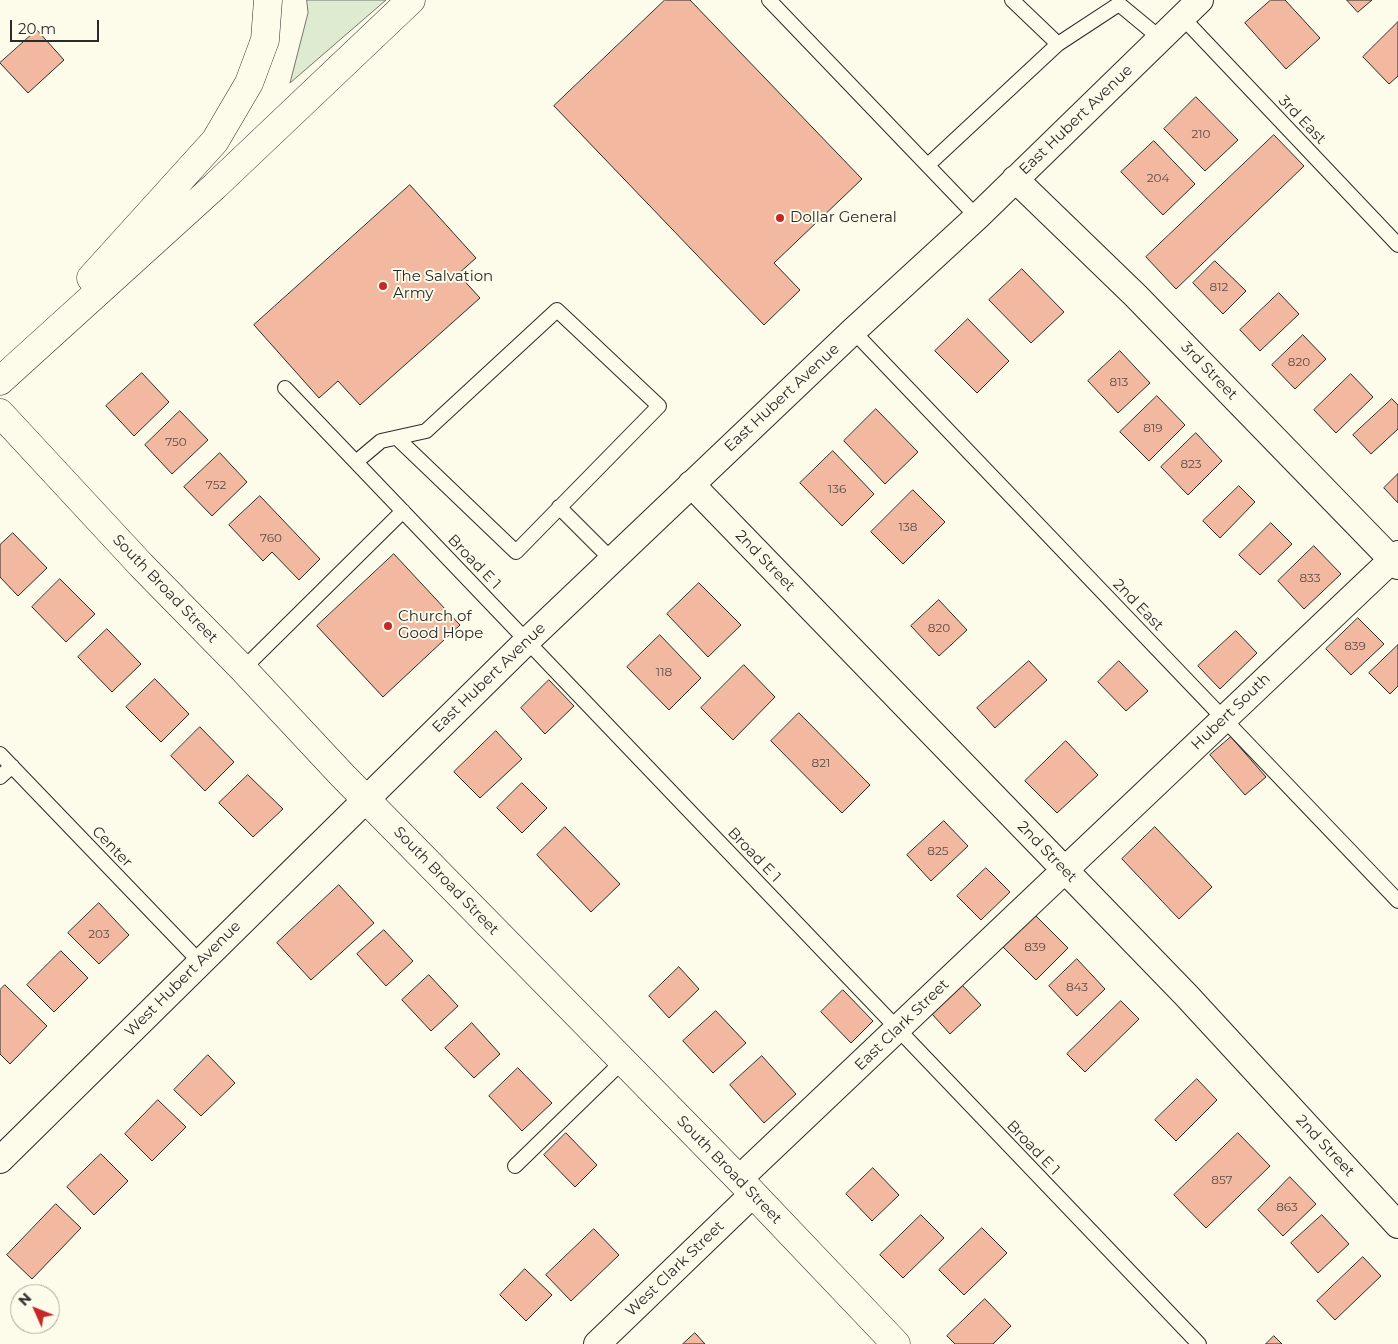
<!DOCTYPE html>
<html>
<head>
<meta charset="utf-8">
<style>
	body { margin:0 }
	#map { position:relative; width:1398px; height:1344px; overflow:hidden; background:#fdfbea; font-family:Montserrat,sans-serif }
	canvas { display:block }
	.north { position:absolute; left:10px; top:1284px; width:50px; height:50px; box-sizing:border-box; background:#fdfbea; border:1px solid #a9a89e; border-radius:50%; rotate:314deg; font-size:14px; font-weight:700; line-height:20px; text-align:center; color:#2b2b2b }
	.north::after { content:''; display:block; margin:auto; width:18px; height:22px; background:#c62828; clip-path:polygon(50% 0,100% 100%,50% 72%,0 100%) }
	.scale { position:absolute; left:10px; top:20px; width:89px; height:22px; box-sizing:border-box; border:2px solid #2b2b2b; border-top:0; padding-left:6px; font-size:15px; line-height:18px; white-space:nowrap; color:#2b2b2b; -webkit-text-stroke:4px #fdfbea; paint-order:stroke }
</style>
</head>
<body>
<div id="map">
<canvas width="1398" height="1344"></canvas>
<div class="north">N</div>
<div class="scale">20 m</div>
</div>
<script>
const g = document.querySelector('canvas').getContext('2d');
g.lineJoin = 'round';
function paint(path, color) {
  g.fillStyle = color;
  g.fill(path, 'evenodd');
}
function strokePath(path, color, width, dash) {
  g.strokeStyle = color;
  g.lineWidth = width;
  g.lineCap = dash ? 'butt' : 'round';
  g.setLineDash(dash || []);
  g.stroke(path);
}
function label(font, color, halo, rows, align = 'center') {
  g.font = font + ' Montserrat,sans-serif';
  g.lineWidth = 4;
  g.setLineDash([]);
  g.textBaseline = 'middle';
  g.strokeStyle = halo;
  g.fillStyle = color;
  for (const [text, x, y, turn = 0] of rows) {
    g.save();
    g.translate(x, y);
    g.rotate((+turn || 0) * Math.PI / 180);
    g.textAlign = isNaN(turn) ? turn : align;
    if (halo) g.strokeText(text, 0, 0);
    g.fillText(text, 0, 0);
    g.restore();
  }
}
const green = new Path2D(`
	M307,0H386L290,83L308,13Z`);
const building = new Path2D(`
	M665,0H690L862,179L774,263L800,290L764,325L554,106Z
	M1271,0H1285L1320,38L1286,69L1245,23Z
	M1347,0H1372L1358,12Z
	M1398,22V76L1389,84L1363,57Z
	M37,30L64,60L28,93L0,63Z
	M1196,97L1238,140L1205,171L1164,129Z
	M1274,135L1304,166L1176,289L1146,257Z
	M1154,141L1195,184L1163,215L1121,172Z
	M410,185L476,258L458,274L480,298L360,405L338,381L319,398L254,325Z
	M1215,261L1246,291L1223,314L1193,283Z
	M1022,269L1064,312L1031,343L989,300Z
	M1279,293L1299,314L1260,351L1240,330Z
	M968,319L1009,361L977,393L935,351Z
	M1303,335L1326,359L1295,389L1272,365Z
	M1120,351L1150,383L1118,413L1088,381Z
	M142,373L169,402L134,436L106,406Z
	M1351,374L1373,397L1336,433L1314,410Z
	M1157,396L1185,425L1149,461L1120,432Z
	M1392,399L1398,405V429L1371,454L1353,435Z
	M876,409L918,452L885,484L844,441Z
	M180,411L208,440L172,474L145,445Z
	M1196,433L1222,461L1188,495L1161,467Z
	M833,451L874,494L842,526L800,483Z
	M220,453L247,482L212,516L184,487Z
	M1398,474V503L1384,488Z
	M1239,486L1255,502L1220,538L1203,521Z
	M913,490L945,522L903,564L871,532Z
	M260,496L320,559L299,580L272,552L263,561L229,525Z
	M1271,523L1292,544L1260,575L1239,555Z
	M13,533L47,568L18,596L0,577V545Z
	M1314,546L1341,574L1304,609L1278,581Z
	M394,554L460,625L383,697L317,626Z
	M60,579L95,614L66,642L32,607Z
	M699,583L741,625L708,657L667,614Z
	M939,600L967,630L939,656L911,626Z
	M1358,618L1384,644L1351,675L1326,649Z
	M107,629L141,664L112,692L78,657Z
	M1236,631L1257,653L1220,689L1198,666Z
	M660,635L701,678L669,710L627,667Z
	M1398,645V686L1390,694L1369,673Z
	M1029,661L1047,680L995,728L977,708Z
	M1119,661L1148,691L1126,711L1098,682Z
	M744,665L775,697L733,740L701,708Z
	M155,679L189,714L161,742L126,707Z
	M549,680L574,706L545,734L521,708Z
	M799,713L870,785L842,813L771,741Z
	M200,727L234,762L205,791L171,756Z
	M496,731L522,759L480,798L454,772Z
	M1231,737L1266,777L1245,795L1210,755Z
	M1066,741L1098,775L1057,813L1025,781Z
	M248,775L283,809L253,837L219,803Z
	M522,783L547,808L522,833L497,808Z
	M944,821L968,846L931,881L907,855Z
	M565,827L620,884L591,912L537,855Z
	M1155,827L1212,887L1179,919L1122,859Z
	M986,868L1010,892L981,920L957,896Z
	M339,885L374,923L311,980L277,943Z
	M99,903L129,935L99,964L68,933Z
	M1035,915L1068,948L1036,980L1003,947Z
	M384,930L413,961L386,986L357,954Z
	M61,951L88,978L54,1012L27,985Z
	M1077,959L1105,989L1077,1016L1049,986Z
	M679,967L699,989L669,1018L649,996Z
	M429,975L458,1006L431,1031L402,1000Z
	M5,985L47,1026L10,1064L0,1054V990Z
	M962,985L981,1005L950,1034L932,1014Z
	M843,990L873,1021L851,1043L821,1012Z
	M1121,1001L1139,1019L1085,1072L1067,1054Z
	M716,1011L746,1043L713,1073L683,1041Z
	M472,1023L500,1054L474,1078L445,1048Z
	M208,1055L235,1083L201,1116L174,1090Z
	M762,1056L796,1094L764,1123L730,1085Z
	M518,1068L552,1103L522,1131L489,1096Z
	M1197,1079L1217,1100L1176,1141L1155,1120Z
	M158,1100L186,1127L152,1161L125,1134Z
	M566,1133L597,1165L575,1187L544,1155Z
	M1238,1133L1270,1166L1206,1228L1174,1195Z
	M101,1154L128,1181L94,1215L67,1187Z
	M873,1168L899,1195L872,1221L846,1194Z
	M1290,1177L1316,1204L1283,1236L1258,1210Z
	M56,1204L81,1228L32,1279L7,1255Z
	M921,1215L944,1238L903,1278L880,1255Z
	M1322,1215L1349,1244L1318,1273L1291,1243Z
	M982,1228L1007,1253L964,1295L939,1270Z
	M594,1229L619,1255L571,1301L546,1275Z
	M1363,1257L1381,1276L1335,1320L1317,1301Z
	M525,1269L552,1295L526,1321L500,1295Z
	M985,1299L1011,1326L993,1344H955L947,1336Z
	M695,1333L705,1344H683Z
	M1274,1336L1282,1344H1266Z`);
const lane = new Path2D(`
	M769,0L977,217
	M1012,0L1058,44L1119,4L1160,38
	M1182,17L1398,245
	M928,165L1058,44
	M853,331L1398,901
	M285,388L1199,1344
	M356,462L381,441L426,431L557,310L659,406L516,552L397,438
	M559,507L612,560
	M243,669L403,511
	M0,754L200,962
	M0,777L12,766
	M515,1166L623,1061`);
const street = new Path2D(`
	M1015,179L1136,296L1398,566
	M691,484L1186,995L1398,1225
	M0,1160L527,641L853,331L977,217L1200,0
	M739,1179L1398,554
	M597,1344L753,1194`);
const secondary = new Path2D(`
	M0,413L141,565L243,669L342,775L739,1179L896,1344`);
const highway = new Path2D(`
	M91,278L215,141L249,83L265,40L268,0
	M0,381L215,186L411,0`);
const markers = [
	[780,218,5,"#c62828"],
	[383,286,5,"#c62828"],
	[388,626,5,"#c62828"]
];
const numberNames = [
	["210",1201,134],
	["204",1158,178],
	["812",1219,287],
	["820",1299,362],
	["813",1119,382],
	["819",1153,428],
	["750",176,442],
	["823",1191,464],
	["752",216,485],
	["136",837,489],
	["138",908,527],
	["760",271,538],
	["833",1310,578],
	["820",939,628],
	["839",1355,646],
	["118",664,672],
	["821",821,763],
	["825",938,851],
	["203",99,934],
	["839",1035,947],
	["843",1077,987],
	["857",1222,1180],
	["863",1287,1207]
];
const streetNames = [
	["East Hubert Avenue",1076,120,-44],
	["3rd East",1302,120,46],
	["3rd Street",1209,371,46],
	["East Hubert Avenue",782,398,-43],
	["2nd Street",765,561,46],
	["Broad E 1",474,562,46],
	["South Broad Street",165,589,46],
	["2nd East",1138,605,46],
	["East Hubert Avenue",489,678,-44],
	["Hubert South",1231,712,-44],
	["Center",112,847,46],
	["2nd Street",1047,852,46],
	["Broad E 1",754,855,46],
	["South Broad Street",446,881,46],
	["West Hubert Avenue",183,979,-45],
	["East Clark Street",902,1025,-44],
	["2nd Street",1325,1146,47],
	["Broad E 1",1033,1148,46],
	["South Broad Street",729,1170,46],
	["West Clark Street",675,1269,-44]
];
const poiNames = [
	["Dollar General",790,218],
	["The Salvation",393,277],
	["Army",393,294],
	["Church of",398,617],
	["Good Hope",398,634]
];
paint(green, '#deebd1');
strokePath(green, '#74746e', 1);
paint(building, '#f2b8a0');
strokePath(building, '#2b2b2b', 1);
strokePath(lane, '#2b2b2b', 16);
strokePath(street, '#2b2b2b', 28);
strokePath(secondary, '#2b2b2b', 29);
strokePath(highway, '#2b2b2b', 29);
strokePath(lane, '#fdfbea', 14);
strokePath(street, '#fdfbea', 26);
strokePath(secondary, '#fdfbea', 28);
strokePath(highway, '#fdfbea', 28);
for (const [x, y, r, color] of markers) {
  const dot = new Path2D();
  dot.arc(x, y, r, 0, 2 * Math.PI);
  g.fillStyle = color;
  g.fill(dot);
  strokePath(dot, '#fdfbea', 2);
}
label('12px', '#5d4e48', null, numberNames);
label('15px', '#2b2b2b', '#fdfbea', streetNames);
label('15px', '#2b2b2b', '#fdfbea', poiNames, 'left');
</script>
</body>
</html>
